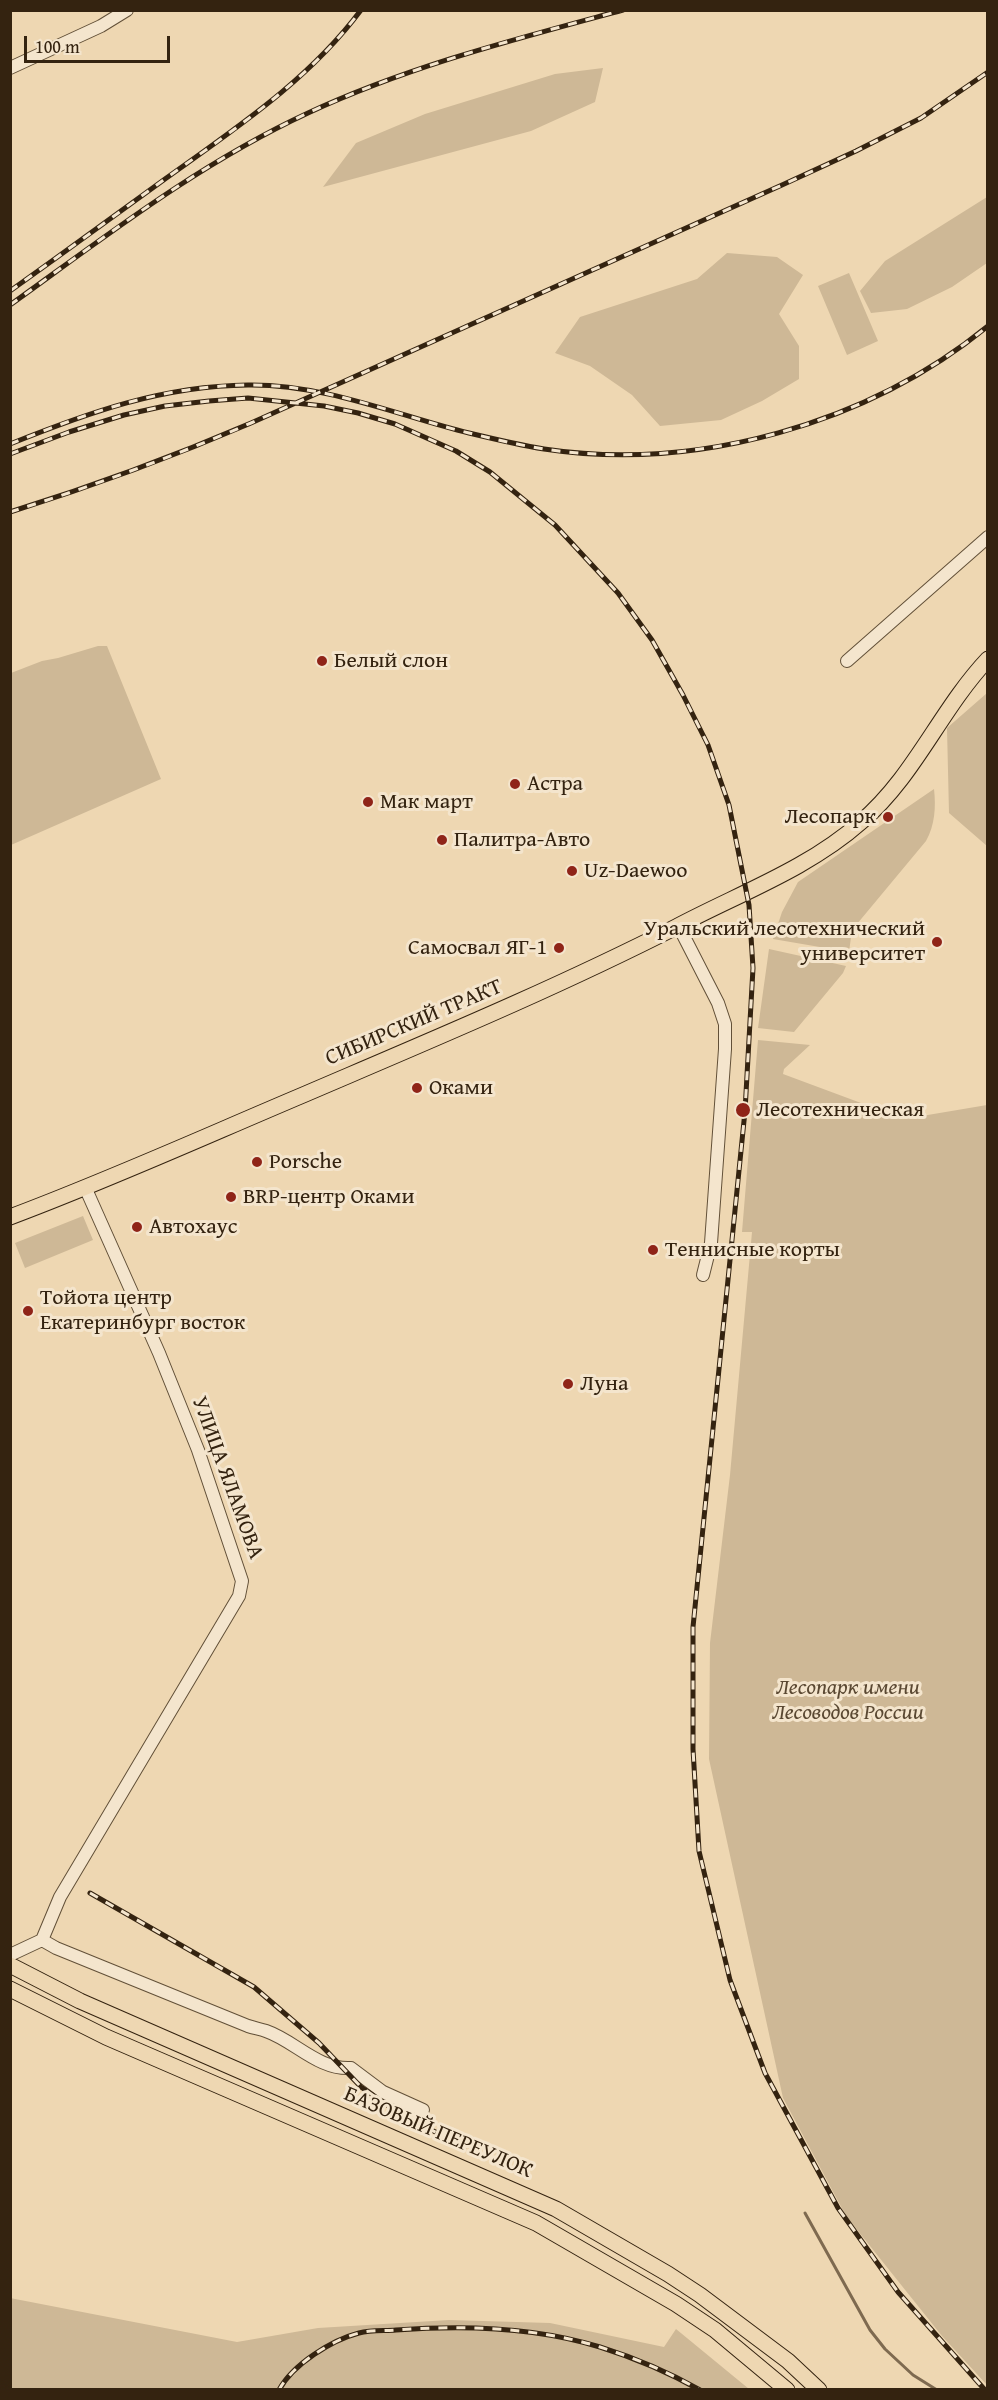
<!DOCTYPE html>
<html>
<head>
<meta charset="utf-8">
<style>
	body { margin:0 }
	#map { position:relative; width:998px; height:2400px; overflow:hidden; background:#eed7b2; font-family:"Gentium Book Plus",serif }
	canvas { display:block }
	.frame { position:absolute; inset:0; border:12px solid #342310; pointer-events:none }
	.scale { position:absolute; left:24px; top:36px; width:146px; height:27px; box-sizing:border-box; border:3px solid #342310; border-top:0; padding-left:8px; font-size:18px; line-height:21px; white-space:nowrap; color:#342310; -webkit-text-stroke:4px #f4e5cd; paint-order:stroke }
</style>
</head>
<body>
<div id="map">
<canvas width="998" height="2400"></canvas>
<div class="frame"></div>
<div class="scale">100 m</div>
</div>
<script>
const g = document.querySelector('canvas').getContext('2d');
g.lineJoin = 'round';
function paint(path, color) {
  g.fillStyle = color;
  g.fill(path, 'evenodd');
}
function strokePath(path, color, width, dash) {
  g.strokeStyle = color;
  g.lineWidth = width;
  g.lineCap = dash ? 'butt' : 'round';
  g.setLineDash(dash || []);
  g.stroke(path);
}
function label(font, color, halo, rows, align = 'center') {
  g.font = font + ' "Gentium Book Plus",serif';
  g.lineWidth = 6;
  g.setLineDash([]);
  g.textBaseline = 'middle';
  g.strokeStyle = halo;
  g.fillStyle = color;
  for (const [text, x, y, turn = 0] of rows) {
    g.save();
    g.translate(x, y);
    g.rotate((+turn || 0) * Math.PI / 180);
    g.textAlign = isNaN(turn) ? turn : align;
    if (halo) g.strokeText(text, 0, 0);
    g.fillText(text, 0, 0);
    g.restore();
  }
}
const green = new Path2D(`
	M603,68L595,102L531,131L323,187L356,143L425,114L555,74Z
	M987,197V263L952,287L907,309L871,313L860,291L885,261Z
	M727,253L777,257L803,275L779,314L799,346V379L762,401L721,420L660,426L632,395L590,366L555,353L580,317L697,279Z
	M849,273L878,341L847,355L818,286Z
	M98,646H107L161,779L11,845V673L42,661L58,658Z
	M987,693V846L949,813L947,728Z
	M934,789C936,807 935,825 926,841L852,930L849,952L773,939L782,912L798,882Z
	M769,949L846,966L843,973L794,1032L758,1028Z
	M758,1040L810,1045L784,1069L783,1074L904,1119L987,1105V2385L942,2336L846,2216L783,2098L709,1759L710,1643L730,1475L752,1232H742Z
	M83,1216L93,1240L25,1268L15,1243Z
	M10,2298L237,2342L318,2328L449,2320L550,2323L664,2347L676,2329L749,2389H11Z`);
const stream = new Path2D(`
	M805,2213L870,2330L885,2349L913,2375L937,2390`);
const minor = new Path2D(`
	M10,68L101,26L127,10
	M847,661L988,537
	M678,925L718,1003L725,1024V1049L711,1243L703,1275
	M42,1940L56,1948L248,2026C254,2028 260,2029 266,2031C295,2041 318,2070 351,2068L383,2092L423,2110
	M10,1955L42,1940L60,1897L239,1596L242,1581L198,1450L159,1353L85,1187`);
const major = new Path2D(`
	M10,1217C109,1180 206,1136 303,1095C429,1041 554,989 676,927C738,894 808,869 861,822C915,776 940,710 988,659
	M10,1965L80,2001L556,2209L668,2274L700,2295L788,2361L819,2390
	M10,1989L106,2037L536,2223L676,2304L715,2330L787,2390`);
const rail = new Path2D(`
	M10,291C62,254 114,216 165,179C236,128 309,80 361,10
	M10,305C106,236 200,163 308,113C409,66 516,39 623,10
	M10,444C90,412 162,386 248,385C325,384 396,415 469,433C494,439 519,445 544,449C697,472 868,424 988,326
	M10,454L69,432L124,415L165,406L209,401L248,398L324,406L358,413L395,424L456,451L490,472L555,525L618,593L652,640L683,695L708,745L729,805L749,905L753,968L745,1111L693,1627V1749L699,1851L730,1980L765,2073L838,2208L898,2292L985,2390
	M10,512C93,486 172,457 251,423L782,185L856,151L921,118L988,72
	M90,1893L254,1987L319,2043L361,2087L406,2118L465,2146
	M279,2390C293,2364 332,2340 359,2333C371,2330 384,2331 396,2330C462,2325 536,2327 600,2347C635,2358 668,2372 700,2390`);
const markers = [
	[322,661,6,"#8f2418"],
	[515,784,6,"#8f2418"],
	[368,802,6,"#8f2418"],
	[888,817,6,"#8f2418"],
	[442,840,6,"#8f2418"],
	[572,871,6,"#8f2418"],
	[937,942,6,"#8f2418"],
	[559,948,6,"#8f2418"],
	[417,1088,6,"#8f2418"],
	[743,1110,8,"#8f2418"],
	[257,1162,6,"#8f2418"],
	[231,1197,6,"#8f2418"],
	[137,1227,6,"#8f2418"],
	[653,1250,6,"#8f2418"],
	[28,1311,6,"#8f2418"],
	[568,1384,6,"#8f2418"]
];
const poiNames = [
	["Белый слон",334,661],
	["Астра",527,784],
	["Мак март",380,802],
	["Лесопарк",876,817,"right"],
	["Палитра-Авто",454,840],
	["Uz-Daewoo",584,871],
	["Уральский лесотехнический",925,929,"right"],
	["университет",925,954,"right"],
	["Самосвал ЯГ-1",547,948,"right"],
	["Оками",429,1088],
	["Лесотехническая",756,1110],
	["Porsche",269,1162],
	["BRP-центр Оками",243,1197],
	["Автохаус",149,1227],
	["Теннисные корты",665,1250],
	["Тойота центр",40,1298],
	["Екатеринбург восток",40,1323],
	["Луна",580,1384]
];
const streetNames = [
	["СИБИРСКИЙ ТРАКТ",414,1023,-23],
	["УЛИЦА ЯЛАМОВА",227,1478,70],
	["БАЗОВЫЙ ПЕРЕУЛОК",438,2133,23]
];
const parkNames = [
	["Лесопарк имени",848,1688],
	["Лесоводов России",848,1713]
];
paint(green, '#ceb896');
strokePath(stream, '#7e6a50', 3);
strokePath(minor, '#625038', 14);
strokePath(major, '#342310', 17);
strokePath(minor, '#f4e5cd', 12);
strokePath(major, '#eed7b2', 15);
strokePath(rail, '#342310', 5);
strokePath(rail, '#f4e5cd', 3, [9]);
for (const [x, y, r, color] of markers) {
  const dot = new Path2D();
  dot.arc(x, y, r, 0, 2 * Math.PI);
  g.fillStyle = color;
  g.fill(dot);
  strokePath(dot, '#f4e5cd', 2);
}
label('22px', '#342310', '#f4e5cd', poiNames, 'left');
label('22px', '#342310', '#f4e5cd', streetNames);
label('italic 22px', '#5a4832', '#f4e5cd', parkNames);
</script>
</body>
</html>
